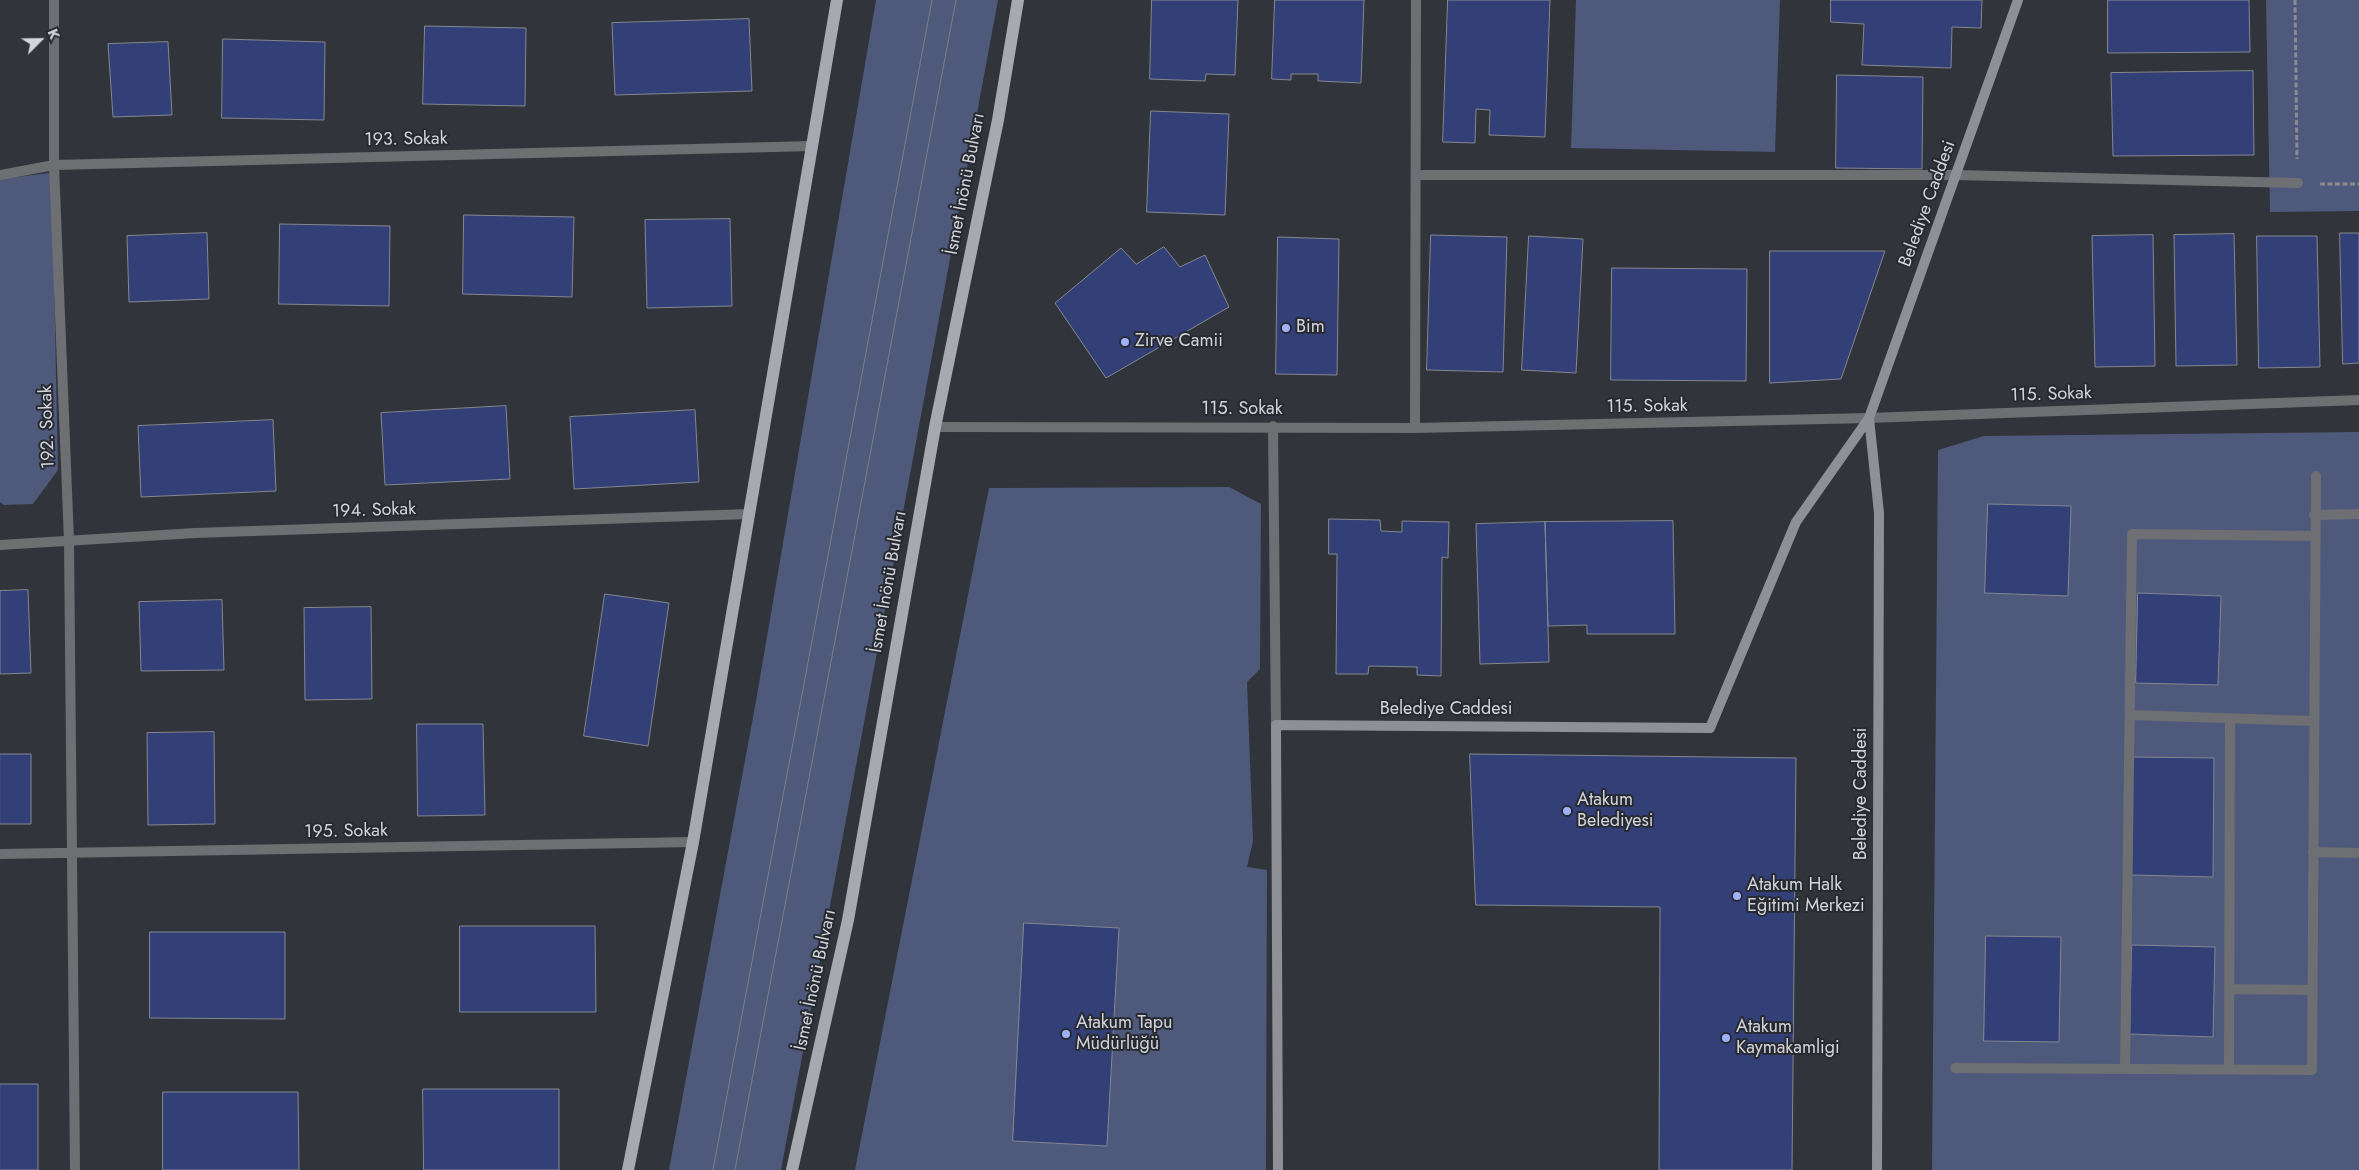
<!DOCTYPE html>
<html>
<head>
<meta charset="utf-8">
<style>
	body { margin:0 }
	#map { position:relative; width:2359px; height:1170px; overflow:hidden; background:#32343b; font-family:Jost,sans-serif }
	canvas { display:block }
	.north { position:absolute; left:15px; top:15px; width:50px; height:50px; -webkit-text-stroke:4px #282a31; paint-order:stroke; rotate:67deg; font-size:14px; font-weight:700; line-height:20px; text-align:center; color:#d3d5da }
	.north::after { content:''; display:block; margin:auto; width:18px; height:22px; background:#d3d5da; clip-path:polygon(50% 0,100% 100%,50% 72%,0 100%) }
</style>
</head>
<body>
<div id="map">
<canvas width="2359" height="1170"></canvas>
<div class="north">K</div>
</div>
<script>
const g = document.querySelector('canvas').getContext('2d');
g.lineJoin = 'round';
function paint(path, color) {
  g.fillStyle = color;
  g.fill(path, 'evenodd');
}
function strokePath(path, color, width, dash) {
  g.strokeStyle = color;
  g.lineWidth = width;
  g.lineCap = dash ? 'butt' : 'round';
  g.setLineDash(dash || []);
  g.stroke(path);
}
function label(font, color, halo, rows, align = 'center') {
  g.font = font + ' Jost,sans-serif';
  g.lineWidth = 4;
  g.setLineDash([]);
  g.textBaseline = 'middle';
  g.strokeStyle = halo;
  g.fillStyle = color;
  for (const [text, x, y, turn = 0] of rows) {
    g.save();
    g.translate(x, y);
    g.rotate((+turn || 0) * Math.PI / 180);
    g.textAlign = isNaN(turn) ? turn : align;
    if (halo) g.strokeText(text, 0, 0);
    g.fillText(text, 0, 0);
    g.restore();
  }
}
const green = new Path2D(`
	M876,0H998L781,1170H669L756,701Z
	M1576,0H1780L1775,152L1571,148Z
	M2266,0H2359V211L2270,212Z
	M49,173L52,184L58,470L33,504L4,505L0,502V179Z
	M2359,432V1170H1932L1938,450L1984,436Z
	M1229,487L1261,504L1260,669L1247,682L1253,841L1247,867L1267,870L1266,1170H855L989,488Z`);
const building = new Path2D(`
	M1152,0H1238L1235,75L1206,74L1205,81L1150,79Z
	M1275,0H1364L1361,83L1318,81V74H1291V80L1272,79Z
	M1448,0H1550L1545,137L1489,135L1490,110L1476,109L1475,143L1443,142Z
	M1831,0H1982L1981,28L1952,27L1951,68L1862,65L1864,24L1831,22Z
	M2108,0H2249L2250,52L2108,53Z
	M749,19L752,91L615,95L612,23Z
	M425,26L526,28L525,106L423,104Z
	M223,39L325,42L324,120L222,118Z
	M168,42L172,115L113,117L108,44Z
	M2253,71L2254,155L2113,156L2111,73Z
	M1837,75L1923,77L1922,169L1836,168Z
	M1151,111L1229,114L1225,215L1147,212Z
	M464,215L574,217L572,297L463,294Z
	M730,219L732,306L647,308L645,220Z
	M280,224L390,226L389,306L279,304Z
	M207,233L209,299L129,302L127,236Z
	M2340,233H2359V363L2343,364Z
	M2234,234L2237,365L2176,366L2174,235Z
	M1431,235L1507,237L1503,372L1427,370Z
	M2153,235L2155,366L2095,367L2092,236Z
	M1529,236L1583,239L1576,373L1522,370Z
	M2257,236H2317L2320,367L2259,368Z
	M1278,237L1339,239L1337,375L1276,374Z
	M1164,247L1180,267L1205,255L1229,307L1106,378L1055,303L1121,248L1136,264Z
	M1770,251H1885L1841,379L1770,383Z
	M1612,268L1747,269L1746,381L1611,380Z
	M506,406L510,479L385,485L381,413Z
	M695,410L699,482L574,489L570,417Z
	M273,420L276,491L141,497L138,426Z
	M1988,504L2071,506L2068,596L1985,593Z
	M1329,519L1380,520L1381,531L1402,532V521L1449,522L1448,558L1442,557L1441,676L1417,675V667L1369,666L1368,674H1336L1337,554H1329Z
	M1673,521L1675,634H1587V625L1548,626L1545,522Z
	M1545,522L1549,662L1480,664L1476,524Z
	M28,590L31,673L0,674V591Z
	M2138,593L2221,596L2218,685L2136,683Z
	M605,594L669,603L648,746L584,736Z
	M222,600L224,670L141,671L139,602Z
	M371,607L372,699L305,700L304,608Z
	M417,724H483L485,815L418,816Z
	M214,732L215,824L148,825L147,733Z
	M0,754H31V824H0Z
	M1470,754L1796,758L1792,1170H1659L1660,907L1476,905Z
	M2133,757L2214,758L2213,877L2132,875Z
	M1024,923L1119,928L1107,1146L1013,1141Z
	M460,926H595L596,1012H460Z
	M150,932H285V1019L150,1018Z
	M1986,936L2061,937L2059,1042L1984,1041Z
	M2132,945L2215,947L2213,1037L2130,1034Z
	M0,1084H38V1170H0Z
	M423,1089H559V1170H424Z
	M163,1092H298L299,1170H163Z`);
const path = new Path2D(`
	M2295,0L2297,159
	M2320,184H2359`);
const lane = new Path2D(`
	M2314,515L2359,514
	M2130,715L2313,721
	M2313,852L2359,853
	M2229,989L2313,990
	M1955,1068L2312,1070L2316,476
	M2125,1069L2132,534L2314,536
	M2229,1070L2230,718`);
const street = new Path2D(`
	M54,0V165L69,541L75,1170
	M0,175L54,165L813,146
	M1416,175H1956L2298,183
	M1273,426L1276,725
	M935,427L1415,428L1869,418L2359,400
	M1415,428L1416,0
	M0,545L195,533L749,514
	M0,854L693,842`);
const secondary = new Path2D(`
	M1278,1170L1276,725L1710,728L1796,522L1869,418
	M1877,1170L1879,513L1869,418L2018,0`);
const primary = new Path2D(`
	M628,1170L693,842L837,0
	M792,1170L848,920L935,427L998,120L1018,0`);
const tram = new Path2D(`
	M713,1170L932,0
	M735,1170L956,0`);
const markers = [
	[1286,328,5,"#9fb3fd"],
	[1125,342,5,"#9fb3fd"],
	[1567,811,5,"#9fb3fd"],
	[1737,896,5,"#9fb3fd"],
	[1066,1034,5,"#9fb3fd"],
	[1726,1038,5,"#9fb3fd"]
];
const streetNames = [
	["193. Sokak",406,140,-1],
	["İsmet İnönü Bulvarı",966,184,-79],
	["Belediye Caddesi",1928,204,-70],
	["115. Sokak",2051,395,-2],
	["115. Sokak",1647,407,-1],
	["115. Sokak",1242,410],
	["192. Sokak",48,427,-92],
	["194. Sokak",374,511,-2],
	["İsmet İnönü Bulvarı",889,582,-80],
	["Belediye Caddesi",1446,710],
	["Belediye Caddesi",1862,794,-90],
	["195. Sokak",346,832,-1],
	["İsmet İnönü Bulvarı",816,980,-78]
];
const poiNames = [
	["Bim",1296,328],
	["Zirve Camii",1135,342],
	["Atakum",1577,801],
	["Belediyesi",1577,822],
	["Atakum Halk",1747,886],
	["Eğitimi Merkezi",1747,907],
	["Atakum Tapu",1076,1024],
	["Müdürlüğü",1076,1045],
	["Atakum",1736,1028],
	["Kaymakamligi",1736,1049]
];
paint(green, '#4f597b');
paint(building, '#334077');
strokePath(building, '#84878f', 1);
strokePath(path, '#898b91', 3, [5, 2.5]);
strokePath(lane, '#6e6f73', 10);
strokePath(street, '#6e6f73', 10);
strokePath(secondary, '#8e9096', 10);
strokePath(primary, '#a6a9b0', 12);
strokePath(tram, '#7c7e84', 1);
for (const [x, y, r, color] of markers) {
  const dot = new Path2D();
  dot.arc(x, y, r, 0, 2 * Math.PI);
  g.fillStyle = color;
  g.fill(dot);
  strokePath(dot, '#282a31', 2);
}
label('18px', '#d3d5da', '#282a31', streetNames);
label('18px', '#d3d5da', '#282a31', poiNames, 'left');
</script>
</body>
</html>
